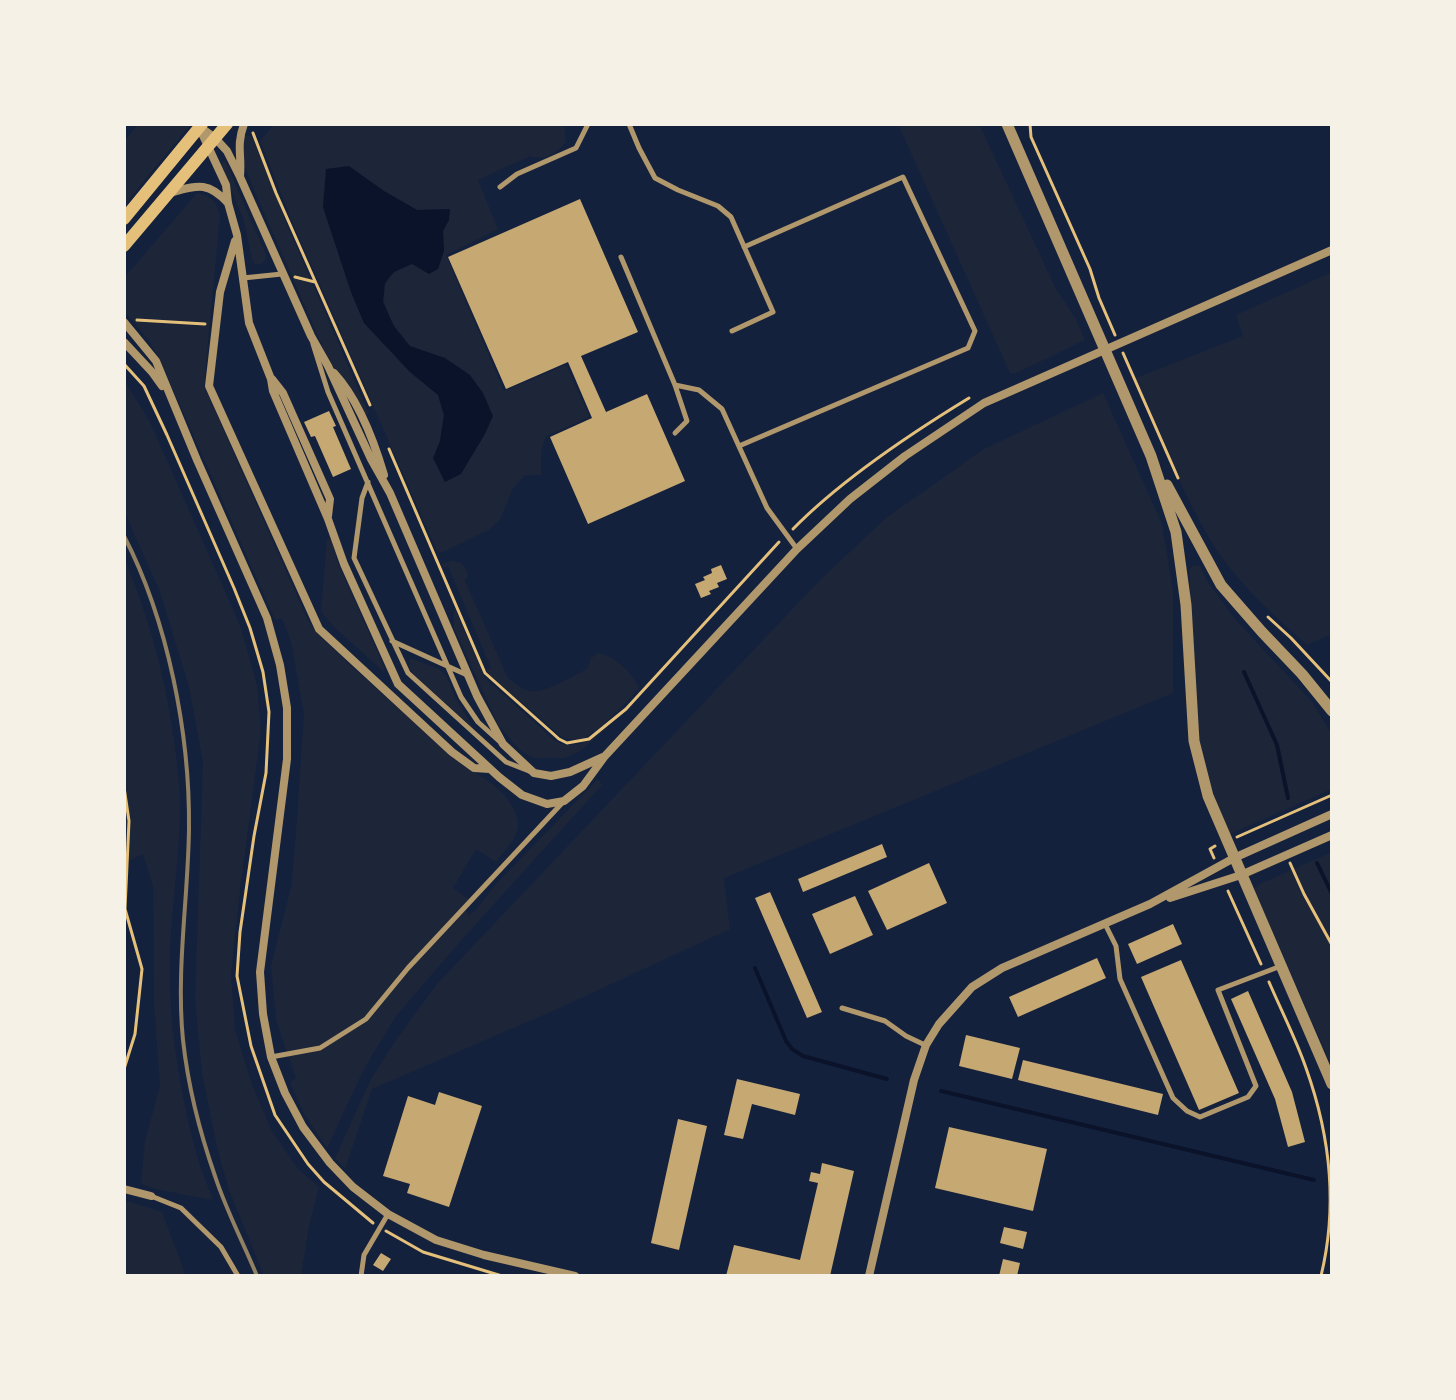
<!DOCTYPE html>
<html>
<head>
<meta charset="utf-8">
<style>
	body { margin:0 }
	#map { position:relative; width:1456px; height:1400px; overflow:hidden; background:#14213d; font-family:"Asap Condensed",sans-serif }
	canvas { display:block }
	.frame { position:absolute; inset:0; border:126px solid #f6f1e7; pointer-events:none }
</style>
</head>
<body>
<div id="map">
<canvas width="1456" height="1400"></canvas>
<div class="frame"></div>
</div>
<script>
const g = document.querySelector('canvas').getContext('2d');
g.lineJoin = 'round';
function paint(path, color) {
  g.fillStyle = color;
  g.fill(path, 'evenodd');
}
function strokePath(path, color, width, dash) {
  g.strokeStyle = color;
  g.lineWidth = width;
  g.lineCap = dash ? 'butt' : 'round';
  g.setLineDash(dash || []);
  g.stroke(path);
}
const green = new Path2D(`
	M139,124H191L124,205V141Z
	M274,124H564L566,142C556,154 545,161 530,156L478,180L498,229L446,255L504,391L566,365L590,417L546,436L541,451V475H525L512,490L500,520L490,529L443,552H439L436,549L294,226L260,141ZM384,191L417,210L449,209V220L443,231L444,251C430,257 403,263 392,274C373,292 391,332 409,346C418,352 434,355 445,358V482L434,458L440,441L444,415L438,395L410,372L364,323L351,292L323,207Z
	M898,124H979L1056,289L1076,319L1085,340L1016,373H1010Z
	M244,136H252L290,232L369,414L363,416L327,357L249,178L244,164Z
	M225,160L266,255V259L261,264H255L253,262L243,218L220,165Z
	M197,193C210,195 217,202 220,215L204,386L307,618C315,633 328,643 339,654C361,675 384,697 408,715C427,730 443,749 463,765C474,773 488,779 498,789C507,797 519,813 518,826C517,839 503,852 496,862L476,849L453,888L469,900L465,909L469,915L475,911L495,885L598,779L602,785L465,936L396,1016L365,1067L327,1148L304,1114L290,1083L296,1078L276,1020L271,966L291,887L295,846L304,714L291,642L282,618L275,620L160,360L148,339L124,311V278Z
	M1332,272V634L1307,645C1276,617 1245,590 1221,556C1186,506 1161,435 1136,378L1243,336L1236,315Z
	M124,380L149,420L240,625L257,685L261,730L240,890L231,974L235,1029L252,1085L272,1131L298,1169L319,1187L309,1226L301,1276H264L229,1190L218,1152L202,1073L195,1000L203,762L189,687L160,592L124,511Z
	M1103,393L1162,524L1173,590V693L724,878L730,929L555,1010L372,1089L345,1169L335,1158L371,1079L396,1040L437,984L821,579L886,518L984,449Z
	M327,539H332L338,563L385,669L384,672L334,627L321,612Z
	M124,558C148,614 164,672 173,733C176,756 180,781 180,805C180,853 172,902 170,950C168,1017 178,1084 195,1148C199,1166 207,1183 213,1200L155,1189L141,1184L145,1141L160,1086L154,1003L153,886L143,854L124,863Z
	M452,561C463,561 465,567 468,576L465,581L508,678C515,683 522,690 531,691C546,693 573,676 587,669L591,658L598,653C616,657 631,671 639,688C626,703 599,733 581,739C574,741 569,739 562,737L488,674L486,670L491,668L448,566L443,568L442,564Z
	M1193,565L1200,566L1207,581L1235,619L1313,703L1332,735V789L1230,834L1208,783L1199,745L1189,570Z
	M454,607L485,678L555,741C585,756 600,727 621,715L590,743L578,752L565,758H534L521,751L498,725L454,628Z
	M410,658L439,669L446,676L456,699L474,729L414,675L409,667Z
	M1332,852V1067L1254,889L1260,884Z
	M124,1200L162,1212L186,1276H124Z`);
const water = new Path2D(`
	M349,166L384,191L417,210L450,209L449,220L443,231L444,251L438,269L429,274L412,264L394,272L385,283L383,302L394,326L410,346L445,358L470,375L483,393L493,416L485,434L461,474L445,482L433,458L440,441L444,415L438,395L410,372L364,323L351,292L323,207L326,169Z`);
const stream = new Path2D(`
	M1244,672L1277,745L1288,798
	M1317,863L1332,894
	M755,968L786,1041L792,1049L803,1056L887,1079
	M941,1091L1314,1180`);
const building = new Path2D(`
	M580,199L638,332L581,356L606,412L647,394L685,481L588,524L550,437L592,418L568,362L506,389L448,257Z
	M329,411L336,426L333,427L351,469L333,477L315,436L311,437L304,422Z
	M721,565L727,579L717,583L719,587L709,591L711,594L701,598L695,584L705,580L703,577L712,573L711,569Z
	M882,844L887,857L803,892L798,879Z
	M929,863L947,903L887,930L868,891Z
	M770,892L822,1012L807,1018L755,898Z
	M855,896L873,935L830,954L812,914Z
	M1173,924L1182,944L1137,964L1128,944Z
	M1097,958L1106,978L1018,1017L1009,997Z
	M1181,960L1239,1093L1199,1110L1141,977Z
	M1248,991L1292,1092L1305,1142L1288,1147L1275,1099L1231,999Z
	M966,1035L1020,1048L1012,1079L959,1066Z
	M1023,1060L1163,1094L1158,1115L1018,1080Z
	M737,1079L800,1094L795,1115L752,1104L743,1139L724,1135Z
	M439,1092L482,1106L449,1207L407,1193L410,1184L383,1176L408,1096L435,1105Z
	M678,1119L707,1126L679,1250L651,1243Z
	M949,1127L1047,1149L1033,1211L935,1188Z
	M822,1163L854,1171L830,1276H726L734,1245L800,1260L818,1183L809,1181L811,1172L820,1174Z
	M1004,1227L1027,1232L1023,1249L1000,1243Z
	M381,1253L391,1259L383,1271L373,1265Z
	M1003,1259L1020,1263L1017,1276H999Z`);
const path = new Path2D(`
	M1030,124L1031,137L1090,269L1099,298L1115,335
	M253,133L276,193L370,405
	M295,277L315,282
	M137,320L205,324
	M1123,353L1178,478
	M124,364L144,386L167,435L234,588L250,628L263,672L269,712L266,773L254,836L240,932L237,976L251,1046L275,1115L308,1164L324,1182L373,1223
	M389,449L485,673L559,739L567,743L589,739L626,709L779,542
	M793,529C842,479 910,434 969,398
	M1268,617L1291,638L1332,682
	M124,787L129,821L125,909L142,969L135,1034L124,1069
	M1237,837L1332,795
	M1214,858L1210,849L1215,846
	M1290,863L1304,894L1332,945
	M1228,891L1261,964
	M1269,982C1281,1010 1296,1039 1306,1068C1330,1135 1338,1206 1321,1276
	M386,1231L423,1252L502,1276`);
const service = new Path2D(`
	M629,124L639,148L655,178L678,190L718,206L731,217L773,312L732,331
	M500,187L517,174L576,148L588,124
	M621,257L675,385L687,421L675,433
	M243,278L282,274
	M313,344L328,392L461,697L478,722L499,741
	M675,385L699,390L722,409L767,508L797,549
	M739,446L968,348L975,331L903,177L744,247
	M368,482L362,498L354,558L408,673L506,762L529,771
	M392,641L467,675
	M1105,924L1116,946L1120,979L1173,1098L1187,1111L1200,1117L1248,1097L1256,1086L1218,990L1281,966
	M842,1008L885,1021L906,1036L925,1045
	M271,1057L320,1048L366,1019L408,968L564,801
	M151,1196L181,1208L221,1247L238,1276
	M361,1276L364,1255L388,1214`);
const minor = new Path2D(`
	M199,127L226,185L228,203L237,235L249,323L271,379L273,391L328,519L344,564L398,684L499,777L522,795L547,804L564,801L583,786L605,756L797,549L850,499L905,456L984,403L1332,250
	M200,127L215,138L227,151L240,177L311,336L328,366L371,459L390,493L477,696L503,744L534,773L551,776L570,772L603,757
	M240,176C242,155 236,146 244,124
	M169,193C196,186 207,180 228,203
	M235,241L220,292L209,386L319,629L452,752L474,768L490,769
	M124,322L156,361L197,460L267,618L280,665L287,708V759L260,972L263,1014L271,1057L285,1093L303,1127L330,1163L353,1187L388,1214L436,1240L484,1255L575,1276
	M124,342L152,372L162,386
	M334,373C358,399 374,441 384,475
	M272,379L283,393L330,499L328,516
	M1170,898L1241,875L1332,835
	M124,1189L151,1196
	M869,1276L914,1080L926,1045L939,1024L972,987L1002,968L1150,904L1234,858L1332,814`);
const tertiary = new Path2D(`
	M1007,124L1151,456L1176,532L1186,605L1194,741L1208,796L1332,1084
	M1167,485L1221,585L1262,632L1302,674L1332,711`);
const secondary = new Path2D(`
	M124,219L202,124
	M124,246L227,124`);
const rail = new Path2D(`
	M124,536C168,621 190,734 189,829C188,900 176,970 183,1040C188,1086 200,1133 215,1176C226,1210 243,1242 257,1276`);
paint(green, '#1d2539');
paint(water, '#0b132b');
strokePath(stream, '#0b132b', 4);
paint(building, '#c6a872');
strokePath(path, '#e5c07b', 3);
strokePath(service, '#b1986c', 5);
strokePath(minor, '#b1986c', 8);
strokePath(tertiary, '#b1986c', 11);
strokePath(secondary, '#e5c07b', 12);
strokePath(rail, '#918062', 4);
</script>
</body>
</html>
